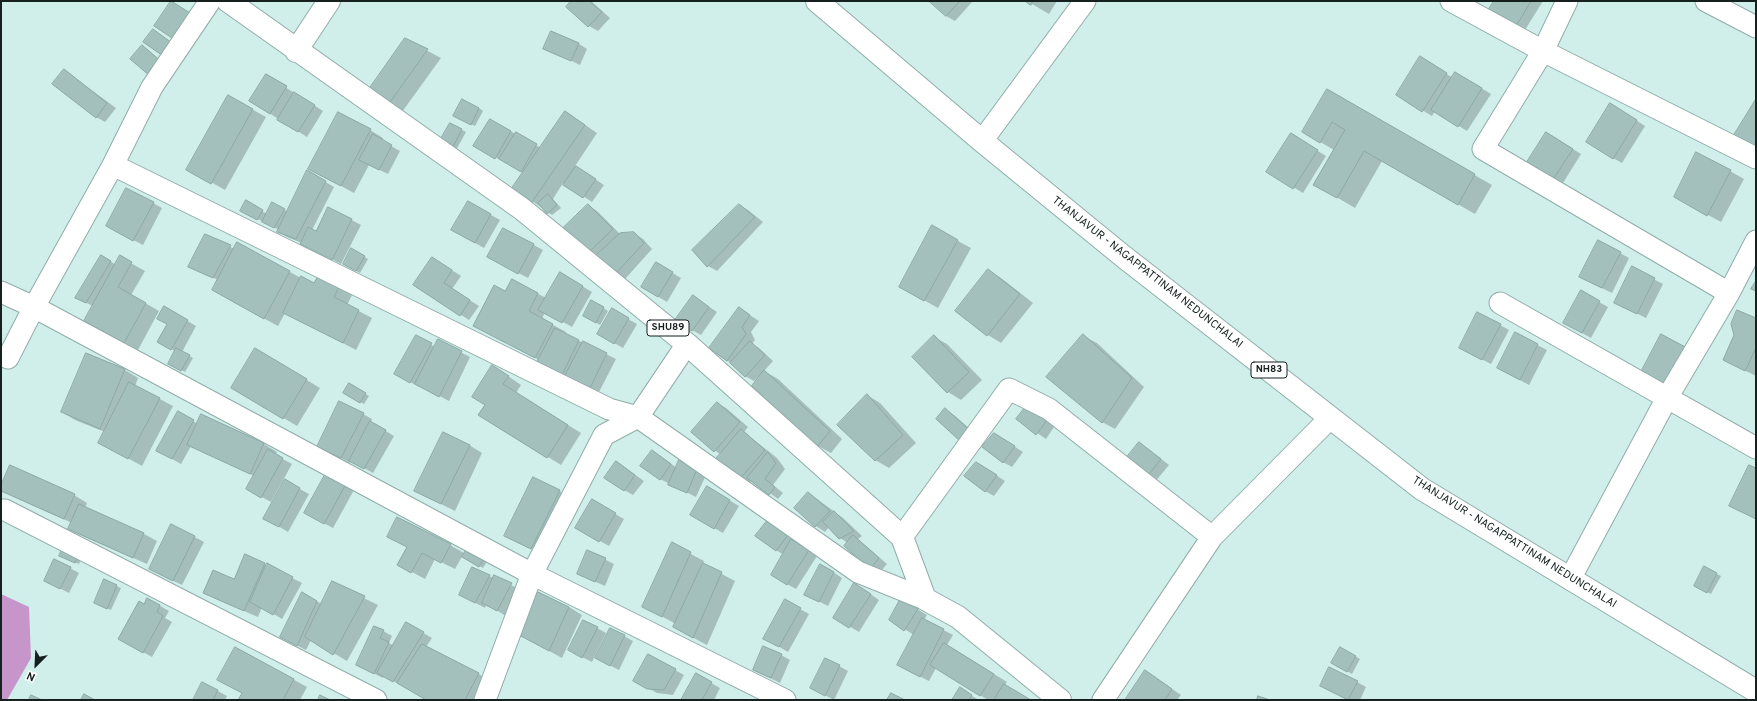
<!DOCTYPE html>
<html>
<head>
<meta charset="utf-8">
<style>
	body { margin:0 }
	#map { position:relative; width:1757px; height:701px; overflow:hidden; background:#d0eeea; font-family:Overpass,sans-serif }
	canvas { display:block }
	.frame { position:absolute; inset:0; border:2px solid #15201f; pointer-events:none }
	.north { position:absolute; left:16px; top:645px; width:40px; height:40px; -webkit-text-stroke:3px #fff; paint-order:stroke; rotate:204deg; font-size:11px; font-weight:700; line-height:16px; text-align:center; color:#15201f }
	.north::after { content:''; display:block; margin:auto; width:14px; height:18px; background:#15201f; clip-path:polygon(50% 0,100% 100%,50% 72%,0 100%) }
</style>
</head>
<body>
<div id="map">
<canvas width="1757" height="701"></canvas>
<div class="frame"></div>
<div class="north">N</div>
</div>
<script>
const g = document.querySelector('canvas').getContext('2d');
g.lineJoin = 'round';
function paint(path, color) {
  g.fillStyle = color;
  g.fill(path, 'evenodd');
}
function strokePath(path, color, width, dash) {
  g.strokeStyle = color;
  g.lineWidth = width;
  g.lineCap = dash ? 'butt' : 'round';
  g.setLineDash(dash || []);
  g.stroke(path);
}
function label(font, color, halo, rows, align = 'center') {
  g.font = font + ' Overpass,sans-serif';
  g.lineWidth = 4;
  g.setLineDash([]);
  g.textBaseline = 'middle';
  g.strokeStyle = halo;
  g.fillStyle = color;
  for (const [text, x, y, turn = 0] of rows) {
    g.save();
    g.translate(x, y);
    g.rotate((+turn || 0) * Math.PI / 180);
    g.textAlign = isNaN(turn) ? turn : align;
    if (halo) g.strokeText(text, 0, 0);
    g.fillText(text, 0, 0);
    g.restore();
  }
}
const water = new Path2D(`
	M1,594L29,607L31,658L7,700H1Z`);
const shadow = new Path2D(`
	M573,1H591L610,18L598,31L589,26L568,7Z
	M930,1H973L955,21L946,16Z
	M1027,1H1057L1049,14Z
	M1495,1H1543L1525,30L1516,25Z
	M405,39L441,58L402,112L368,92Z
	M579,44L587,49L580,65L545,48Z
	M142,47L171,68L160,80Z
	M1429,63L1453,78H1465L1491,94L1467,131L1435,111L1432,116L1397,95Z
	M64,70L116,108L105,122L96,117Z
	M266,75L323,111L307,137L250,101Z
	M1327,91L1492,185L1475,214L1382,161L1355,208L1314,184L1334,150L1303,132Z
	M228,96L266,117L225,190L188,169Z
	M479,108L483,111L475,126L458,118Z
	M1620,110L1645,126L1622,163L1613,158Z
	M490,120L541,148L578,120L597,133L575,166L604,185L592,202L563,183L553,199L561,208L552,215L532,201L524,173L475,146Z
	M450,124L466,132L456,150L441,142Z
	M370,130L383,138L382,141L400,151L388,174L369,165L354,193L323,176Z
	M1555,138L1581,154L1558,191L1549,186Z
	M1300,140L1326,156L1303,193L1268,172Z
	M307,171L334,187L312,230L316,232L329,208L361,225L341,264L302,243L287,237L278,231L279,230L242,211L247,202L267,214L273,204L288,212Z
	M1730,171L1744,179L1721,222L1675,197Z
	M468,202L500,220L484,248L452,230Z
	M153,203L162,208L143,245L116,231Z
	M588,205L597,211L620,234L634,233L643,239L652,249L625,279L589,252Z
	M739,205L748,210L763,222L717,271L708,266Z
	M504,229L543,250L528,278L497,262Z
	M205,236L235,249L238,244L301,278L314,284L318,277L352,295L347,305L372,318L356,350L285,313L278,326L226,298L218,280L199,271Z
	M958,241L971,248L938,308L913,294Z
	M352,250L368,259L360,273L344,264Z
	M1620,253L1629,258L1612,293L1589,282Z
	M102,256L116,265L120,257L145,271L131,295L159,311L138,350L98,328L93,306L76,298Z
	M441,263L461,276L452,289L479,306L469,320L414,285Z
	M656,263L681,278L667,302L642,287Z
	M1632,268L1663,284L1646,318L1624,307Z
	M988,270L1001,278L1033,303L1001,343L988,335Z
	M560,273L592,292L572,327L545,312L542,319L566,332L565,334L616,359L599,392L547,367L539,360L488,333L512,280L546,298Z
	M1581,292L1608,307L1591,338L1564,323Z
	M592,301L608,311L600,325L584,316Z
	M702,302L717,312L701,335L692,330Z
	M165,308L196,326L182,352L193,358L185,372L169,363L175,351L159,342L169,324Z
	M739,308L759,321L751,332L755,340L752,344L759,348L773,361L764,371L778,379L842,439L831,453L818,446L754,386L760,377L759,376L754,381L745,376L727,360Z
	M612,310L637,324L623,348L598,334Z
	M1756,319V376L1724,360L1735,335Z
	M1500,325L1509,330L1491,364L1460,348Z
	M1516,334L1547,350L1529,385L1498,368Z
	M416,336L435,347L438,341L470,357L449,401L420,386L419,387L396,374Z
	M1083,336L1097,343L1144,387L1115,429L1102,422Z
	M934,337L947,344L982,380L961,400L948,392L913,357Z
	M255,349L320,388L297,426L232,387Z
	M87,354L125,370L138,378L135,386L173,406L142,466L113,450L105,432L75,420L62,412Z
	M505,374L521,385L516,393L581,433L561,465L480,415Z
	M349,385L369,396L364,404L345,393Z
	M867,395L880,403L916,443L889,468L875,460Z
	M717,403L726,408L748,427L744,432L777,458L785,469L773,485L783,493L778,499L752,480L748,484L721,455L692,432Z
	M1028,406L1056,424L1046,439L1017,419Z
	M945,410L954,415L979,437L971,446Z
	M178,413L198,424L264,444L277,452L275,455L292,464L271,502L247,489L254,476L191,446L181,464L158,451Z
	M363,414L372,419L371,422L394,436L373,473L351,461L350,463L327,451Z
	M1003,439L1023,452L1012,467L1003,462Z
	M1140,443L1169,465L1154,483L1145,478Z
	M469,445L482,453L455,511L429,498Z
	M653,451L677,468L679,462L706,475L696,497L660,479Z
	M617,462L644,481L633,495L624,490Z
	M985,468L1005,481L994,496L985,491Z
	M326,475L354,490L333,528L314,518Z
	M285,481L309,494L288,532L265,518Z
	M707,487L739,506L723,533L691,515Z
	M1,488L74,495L87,503L85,508L144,534L157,541L147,564L83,536L70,528L72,523L14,497L1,490Z
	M559,491L573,498L545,556L505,536Z
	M809,493L843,518L862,536L858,539L887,564L879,573L870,568L848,543L840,538L829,527L825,532L816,526L795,508Z
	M592,501L624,519L609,546L577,528Z
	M767,523L817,556L796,589L787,584L784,555L776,550Z
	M172,525L204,542L182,585L159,574Z
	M672,544L704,561L703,564L735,581L707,645L688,635L676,624L644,607Z
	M450,545L464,553L455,569L435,559L425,579L399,565L408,547Z
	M588,551L614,564L605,586L587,578Z
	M83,555L79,564L65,558Z
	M464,557L488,560L483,568Z
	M264,564L302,583L282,619L262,607L258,617L218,600L204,592L235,580Z
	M70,568L79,573L69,593L45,581Z
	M1704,568L1721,576L1711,594L1695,585Z
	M833,572L842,578L828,606L814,599Z
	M489,576L520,589L506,616L486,604L485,608L470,600Z
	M105,581L121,588L111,610L99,605Z
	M333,583L378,605L347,661L311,640L306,650L290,642L302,594L322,604Z
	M863,589L879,600L859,632L835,618Z
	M148,599L169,611L165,618L172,622L152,657L128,644Z
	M785,601L809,614L788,652L764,638Z
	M910,605L927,615L924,620L953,635L947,645L1007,682L1005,685L1029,700H988L936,668L929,681L907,670L914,635L890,620Z
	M569,607L582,615L562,658L533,642Z
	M406,623L432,638L426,647L492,681L482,700H428L384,676L383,678L357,665L383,631L392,636L389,643L394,646Z
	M597,628L606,633L592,662L578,655Z
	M624,636L633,641L619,670L605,663Z
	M236,648L307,687L300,700H239L243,693Z
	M1340,648L1360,659L1352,674L1332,663Z
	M781,655L790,660L780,683L754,670Z
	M826,659L848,671L834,700L821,693Z
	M675,670L684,675L673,695L657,693L635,681Z
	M697,675L720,688L714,700H683Z
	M1154,677L1181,695L1177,700H1126Z
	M1357,682L1366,687L1360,700H1349L1330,690Z
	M203,683L227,696L225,700H194Z
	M960,689L979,700H953Z`);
const building = new Path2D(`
	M171,1L195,16L178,42L154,26Z
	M571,1H589L602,12L588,27L566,7Z
	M929,1H960L946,16Z
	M1025,1H1033L1031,5Z
	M1494,1H1531L1516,26L1489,9Z
	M153,29L172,43L163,56L143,42Z
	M551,31L579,43L571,61L543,49Z
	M405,38L428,49L388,105L367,92Z
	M142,45L162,62L150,76L130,59Z
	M1420,56L1447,73L1422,112L1396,95Z
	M64,69L107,103L96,118L52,84Z
	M1455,72L1482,88L1458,127L1431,110Z
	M266,74L287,86L270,114L249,101Z
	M1327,89L1475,174L1458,205L1364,151L1337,198L1313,185L1345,130L1332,122L1320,143L1302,132Z
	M294,92L315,105L298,132L277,120Z
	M228,95L253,109L211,184L186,170Z
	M462,99L479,108L471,125L453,116Z
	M1756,99V149L1734,135Z
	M1610,103L1637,120L1613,159L1586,142Z
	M565,111L585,125L532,202L512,188Z
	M338,112L371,129L341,186L308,169Z
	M490,119L511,131L495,159L473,146Z
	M450,123L462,129L452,149L439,142Z
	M516,132L537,144L521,172L499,159Z
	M1546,132L1573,149L1548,187L1522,170Z
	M1291,133L1318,150L1293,189L1266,172Z
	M373,134L392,145L379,170L359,160Z
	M1696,152L1731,170L1707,216L1674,197Z
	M576,166L596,179L583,198L563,185Z
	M307,170L326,181L296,239L277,232Z
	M126,188L154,202L133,241L106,226Z
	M548,194L557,205L547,214L538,203Z
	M246,200L263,210L257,220L240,211Z
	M468,201L491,214L475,243L451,230Z
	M272,202L285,209L274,228L262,222Z
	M588,204L613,229L588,253L563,228Z
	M739,204L755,217L707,267L692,250Z
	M328,207L352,219L332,260L300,244L308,227L316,231Z
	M932,225L958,240L924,301L899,287Z
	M503,228L534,244L518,274L487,257Z
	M634,232L644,243L615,274L595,256L620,233Z
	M205,234L231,245L213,278L188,267Z
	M1598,240L1621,252L1602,288L1579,277Z
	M237,242L290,271L264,319L212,290Z
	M351,248L365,256L356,271L343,264Z
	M101,255L111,261L86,303L75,298Z
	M120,255L132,262L118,287L146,303L124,343L84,321Z
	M432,257L452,270L444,283L470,300L460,316L413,285Z
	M656,262L673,272L658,297L641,287Z
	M1632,266L1655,278L1637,314L1614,303Z
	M988,269L1020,294L987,336L955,311Z
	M560,272L583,286L562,323L538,310Z
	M301,276L314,283L318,276L339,287L334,297L359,310L343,343L283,313Z
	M512,279L538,293L529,311L553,324L535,358L473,326L494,285L505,291Z
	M1756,281V291L1751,289Z
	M1581,290L1600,301L1582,333L1563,323Z
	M693,295L709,307L692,331L675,320Z
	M591,300L604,307L596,323L583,316Z
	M164,306L188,320L171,350L157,342L167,324L157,319Z
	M739,307L750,315L742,327L746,334L727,361L709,348Z
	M612,308L629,318L614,344L597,334Z
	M1737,310L1756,318V348L1745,371L1723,360L1734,335L1731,324Z
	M1477,312L1501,324L1482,360L1459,348Z
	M555,328L579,340L562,375L537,362Z
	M1515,332L1538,344L1520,380L1497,368Z
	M1083,334L1132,378L1102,423L1046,377Z
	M1661,334L1689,349L1667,389L1640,374Z
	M416,335L432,343L410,383L394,374Z
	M934,335L969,372L947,393L912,357Z
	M438,339L462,351L439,397L415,384Z
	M583,341L607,353L590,388L565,376Z
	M750,341L765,355L745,377L730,363Z
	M176,348L190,355L181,371L168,364Z
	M255,348L307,379L283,419L231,388Z
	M86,353L125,369L100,429L61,412Z
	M492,365L509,376L503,384L568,425L547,458L478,415L485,405L472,397Z
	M764,370L830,431L817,447L752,386Z
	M129,382L160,398L128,459L98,443Z
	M349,383L366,393L360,403L343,393Z
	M867,394L903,435L875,461L837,425Z
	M339,401L364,413L341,458L317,447Z
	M717,402L740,422L714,452L691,432Z
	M1027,405L1048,419L1036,435L1016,419Z
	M945,408L971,431L961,442L936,419Z
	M178,411L194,420L172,459L156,451Z
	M201,414L264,443L250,474L187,445Z
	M370,421L386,430L364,469L349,461Z
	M741,429L765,450L739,480L715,460Z
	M443,432L470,445L441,504L414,491Z
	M994,433L1015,446L1003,463L982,447Z
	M1139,442L1161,459L1145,479L1123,462Z
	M268,449L283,458L261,498L246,489Z
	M652,450L671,464L660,480L640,466Z
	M768,452L776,463L765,479L775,487L769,495L747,478Z
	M679,460L697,469L687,493L668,485Z
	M616,461L635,475L624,491L604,478Z
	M976,462L997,475L985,492L964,476Z
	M10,465L75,494L64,519L1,491V485Z
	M1749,465L1756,468V519L1729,506Z
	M326,473L346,484L324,524L304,513Z
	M533,477L560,490L531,549L504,536Z
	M285,479L300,488L279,527L263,519Z
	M707,486L730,500L714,529L690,515Z
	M808,492L830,511L815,527L794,508Z
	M592,499L616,513L599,542L575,528Z
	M79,504L144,533L133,558L68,529Z
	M834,511L854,531L839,539L823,522Z
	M397,517L451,544L441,563L422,553L411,573L397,565L407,547L387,537Z
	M767,521L788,535L776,551L755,536Z
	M171,524L195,536L173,581L149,569Z
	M853,535L879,558L870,569L844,546Z
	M791,539L809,550L787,585L771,575Z
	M672,542L691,552L662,617L642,607Z
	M64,545L80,552L75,563L59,556Z
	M468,547L485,556L479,567L462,557Z
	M587,550L606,558L595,582L577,574Z
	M245,554L265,563L244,611L203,593L213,570L234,579Z
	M54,559L71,567L60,589L44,581Z
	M267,563L293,577L273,615L250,602Z
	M703,563L722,572L693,638L673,627Z
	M820,564L834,572L819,602L804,595Z
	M1704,566L1717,573L1707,593L1694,586Z
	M472,567L490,575L475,603L459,595Z
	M494,575L512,583L497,611L482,603Z
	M104,579L117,585L107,609L94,603Z
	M332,581L365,596L333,655L305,637Z
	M854,583L871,594L849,628L833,618Z
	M302,592L317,601L297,646L280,637Z
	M538,592L569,607L549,651L519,635Z
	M147,598L160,605L157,612L163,616L143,653L118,639L139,601L144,604Z
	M901,598L918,609L904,631L889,620Z
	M785,599L801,608L779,647L763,639Z
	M922,618L944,629L920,677L897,665Z
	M583,620L598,627L582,658L568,650Z
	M406,622L424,632L393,682L377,673Z
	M374,626L384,630L380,638L389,642L374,674L356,665Z
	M610,628L625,635L610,666L595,658Z
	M944,643L994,674L980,696L930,665Z
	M422,644L479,673L465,700H426L397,683Z
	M763,646L782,654L771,678L753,670Z
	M235,647L294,679L283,700H238L242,693L217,680Z
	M1340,647L1356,656L1347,672L1331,663Z
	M648,654L676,669L664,690L647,689L633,681Z
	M825,658L840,665L825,696L810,688Z
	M1329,667L1358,681L1348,700L1320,686Z
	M1145,670L1172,689L1165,700H1125Z
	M696,673L712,682L702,700H681Z
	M202,682L218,690L213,700H193Z
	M1004,684L1031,700H994Z
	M960,687L972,695L969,700H952Z
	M891,693L905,700H887Z
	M84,694L95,700H81Z
	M31,695L42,700H29Z
	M320,695L330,700H318Z
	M1258,696L1270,700H1257Z`);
const minor = new Path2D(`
	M1451,1L1543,51L1756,158
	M1567,1L1543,51L1483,149L1729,293
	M1706,1L1756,27
	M982,141L1085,1
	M113,165L609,409L638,417L858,572L925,599
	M1,292L34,307L532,574L785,700
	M1500,303L1756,448
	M8,358L34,307L113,165L152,87L210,1
	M1,510H5L376,700
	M902,537L1009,389L1049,409L1212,537
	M1570,579L1667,398L1729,293L1756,241
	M485,700L532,574L604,435L638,417L687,344
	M1103,700L1212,537L1330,418`);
const major = new Path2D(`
	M228,1L522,209L687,344L902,537L925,599L958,617L1060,700
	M296,51L329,1`);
const highway = new Path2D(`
	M817,1L982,141L1124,257L1422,489L1756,691`);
const shields = [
	[668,328,42],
	[1269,370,36]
];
const shieldNames = [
	["SHU89",668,328],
	["NH83",1269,370]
];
const streetNames = [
	["THANJAVUR - NAGAPPATTINAM NEDUNCHALAI",1147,273,38],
	["THANJAVUR - NAGAPPATTINAM NEDUNCHALAI",1514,543,32]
];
paint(water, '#c696cb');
paint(shadow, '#0003');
paint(building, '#a3c0bc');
strokePath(building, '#8ca8a4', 1);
strokePath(minor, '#91ada9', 23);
strokePath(major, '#91ada9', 24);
strokePath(highway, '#91ada9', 24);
strokePath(minor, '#fff', 21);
strokePath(major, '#fff', 22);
strokePath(highway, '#fff', 22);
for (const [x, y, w] of shields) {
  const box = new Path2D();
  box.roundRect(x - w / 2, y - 8, w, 16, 3);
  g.fillStyle = '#fff';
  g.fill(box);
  strokePath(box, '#15201f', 1);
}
label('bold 10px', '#15201f', null, shieldNames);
label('11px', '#15201f', '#fff', streetNames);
</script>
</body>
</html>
